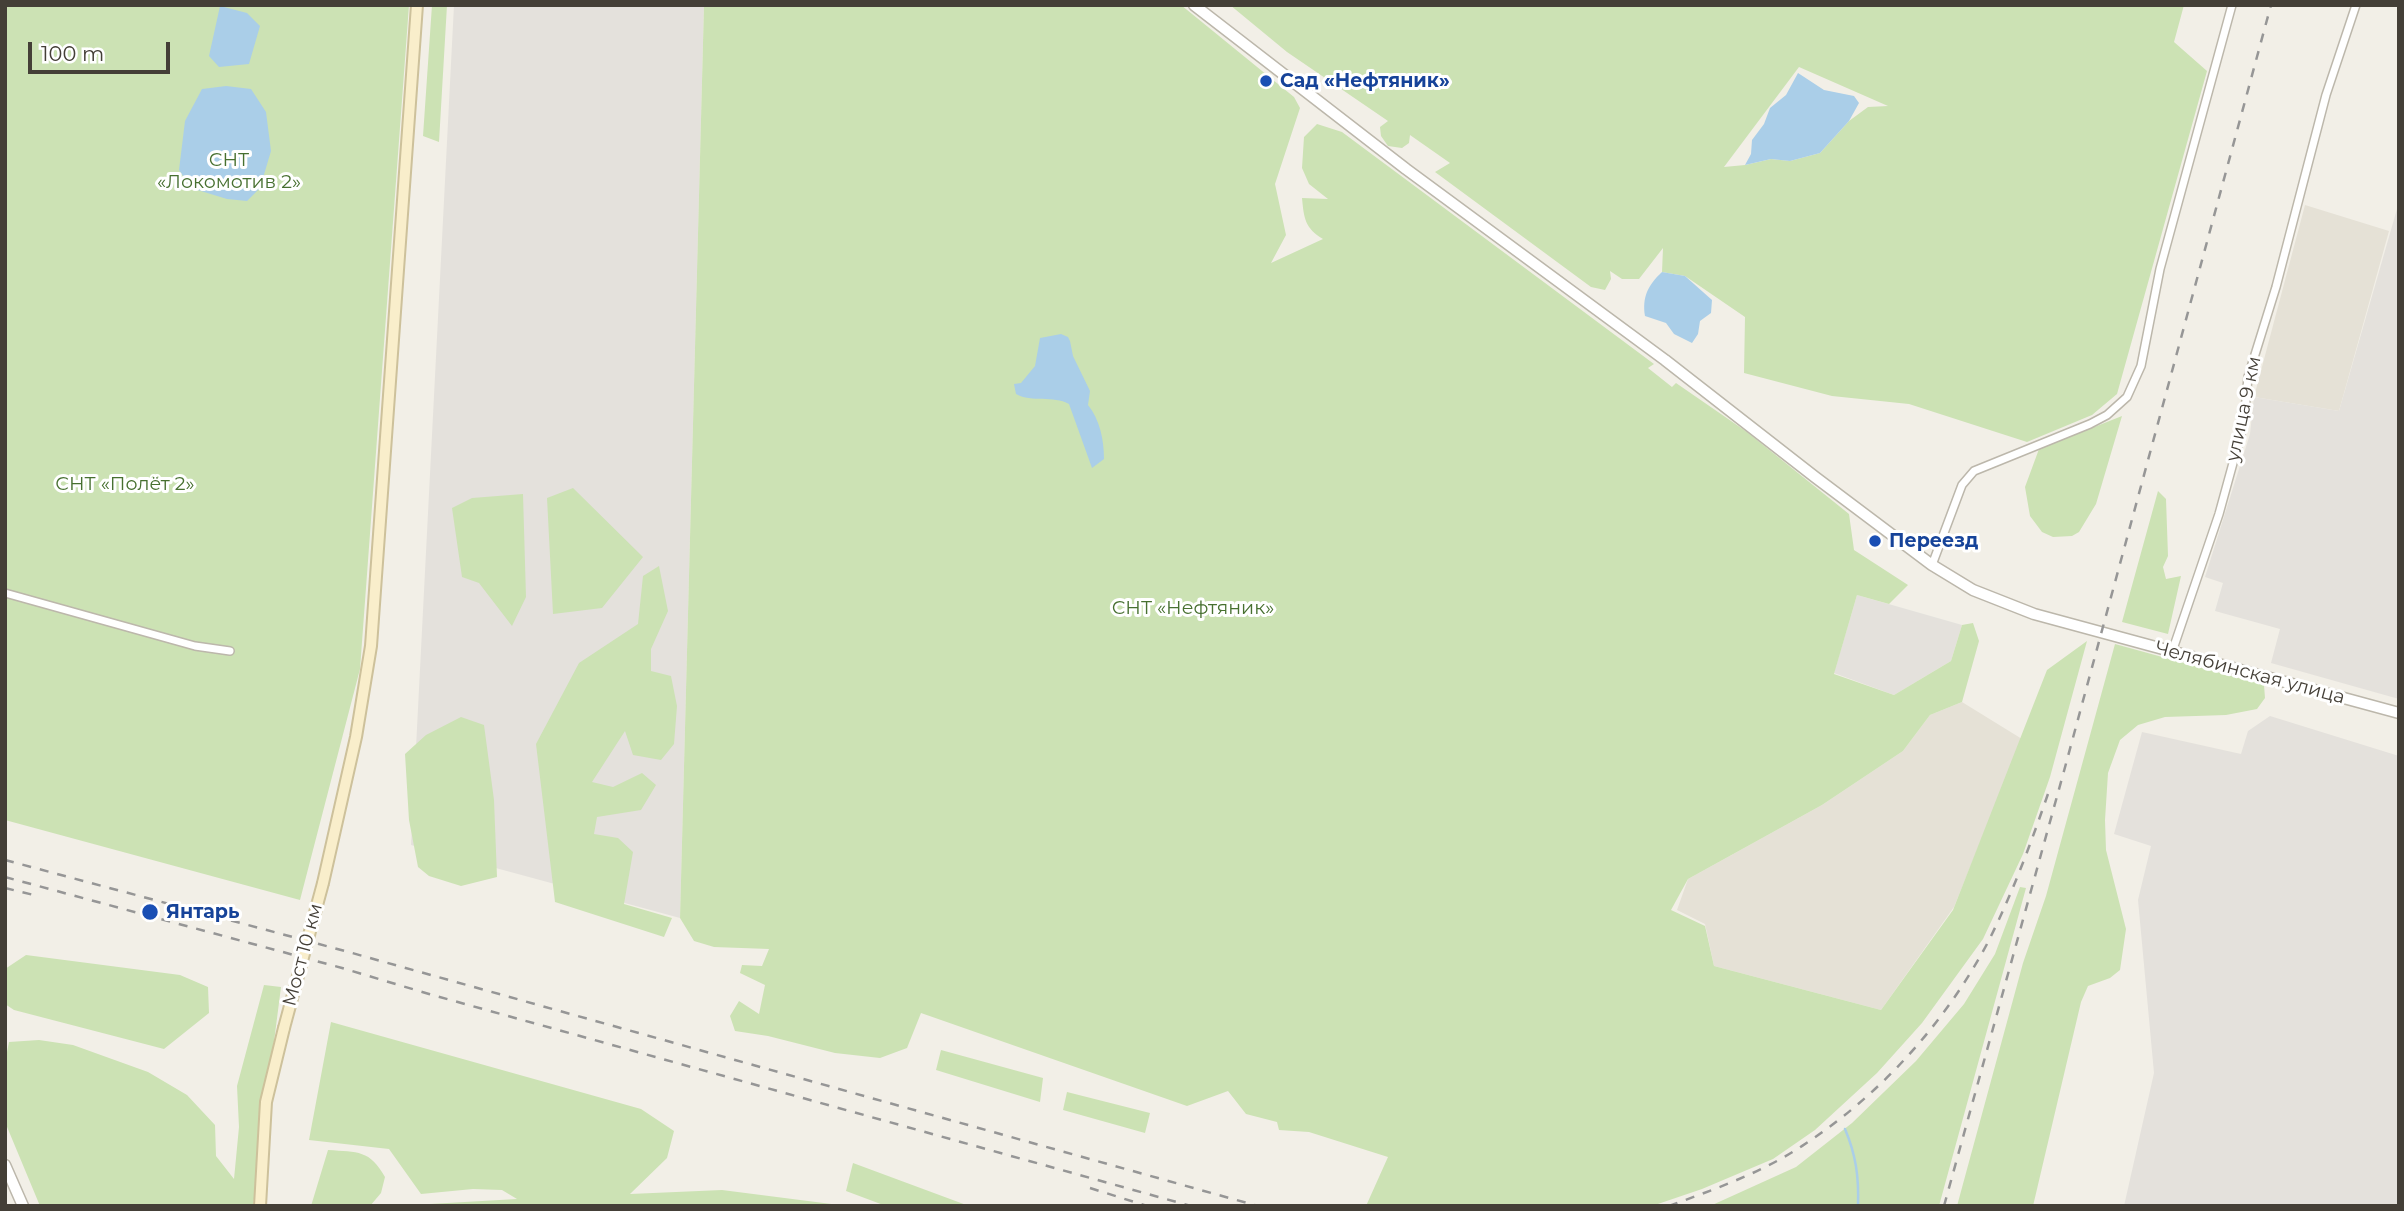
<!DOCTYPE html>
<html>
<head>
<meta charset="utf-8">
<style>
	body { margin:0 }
	#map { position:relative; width:2404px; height:1211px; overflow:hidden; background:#f2efe7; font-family:Montserrat,sans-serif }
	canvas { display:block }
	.frame { position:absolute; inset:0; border:7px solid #443f37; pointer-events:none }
	.scale { position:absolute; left:28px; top:42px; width:142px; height:32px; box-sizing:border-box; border:4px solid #443f37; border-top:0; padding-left:9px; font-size:21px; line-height:24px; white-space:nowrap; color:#443f37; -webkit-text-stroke:5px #fff; paint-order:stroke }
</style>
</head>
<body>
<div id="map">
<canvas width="2404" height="1211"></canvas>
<div class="frame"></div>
<div class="scale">100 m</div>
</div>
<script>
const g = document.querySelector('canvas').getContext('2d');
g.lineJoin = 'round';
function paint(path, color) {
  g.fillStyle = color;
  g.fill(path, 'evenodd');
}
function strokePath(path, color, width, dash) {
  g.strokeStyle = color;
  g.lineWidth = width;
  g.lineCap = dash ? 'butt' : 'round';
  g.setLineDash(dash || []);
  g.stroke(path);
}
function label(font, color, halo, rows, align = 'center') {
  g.font = font + ' Montserrat,sans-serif';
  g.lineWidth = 6;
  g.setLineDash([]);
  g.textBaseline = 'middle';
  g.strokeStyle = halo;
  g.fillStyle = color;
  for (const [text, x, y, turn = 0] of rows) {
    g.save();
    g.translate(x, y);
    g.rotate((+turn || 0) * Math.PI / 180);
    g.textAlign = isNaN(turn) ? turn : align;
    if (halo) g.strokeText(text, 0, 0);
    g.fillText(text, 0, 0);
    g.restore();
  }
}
const residential = new Path2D(`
	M2305,205L2389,231L2339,411L2254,397Z
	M1962,702L2022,739L1954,907L1881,1010L1714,966L1705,924L1677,910L1688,879L1822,805L1903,751L1930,715Z`);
const industrial = new Path2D(`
	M454,5H704L680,918L411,845Z
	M2399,202V699L2271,663L2280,629L2215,611L2223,583L2205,577L2250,434L2254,397L2339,411Z
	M1857,595L1962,625L1951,661L1894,695L1834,673Z
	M2270,716L2399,756V1206H2124L2154,1073L2138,900L2151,846L2114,834L2142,732L2241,754L2248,731Z`);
const green = new Path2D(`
	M5,5H409L360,669L300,900L5,820Z
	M432,5H447L439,142L423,136Z
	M704,5H1181L1294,97L1300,108L1275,184L1286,235L1271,263L1323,239C1305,228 1304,219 1302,198L1328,199L1309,184L1302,168L1304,137L1317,124L1342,132L1654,364L1648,368L1672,387L1676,383L1747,432L1849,514L1854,550L1908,585L1889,604L1857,595L1834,674L1894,695L1951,661L1962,625L1973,623L1979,641L1962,702L1930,715L1903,751L1822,805L1688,879L1671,910L1705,926L1714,966L1881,1010L1953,910L2047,670L2087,641L2050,777L2023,854L1983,939L1922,1023L1877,1073L1815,1130L1773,1159L1702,1189L1652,1206H1366L1388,1157L1309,1132L1279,1130L1277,1122L1246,1114L1228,1091L1187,1106L921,1013L907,1048L880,1058L835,1053L768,1036L735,1031L730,1016L739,1001L759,1014L765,985L740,973L742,965L762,966L769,949L714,947L694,941L680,918Z
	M1230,5H2184L2174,42L2207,71L2117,394L2092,415L2027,442L1909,404L1832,396L1744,373L1745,317L1685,276L1662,272L1663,248L1639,279H1622L1610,271L1611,279L1605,290L1591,287L1435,172L1450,163L1410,135L1409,143L1402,148L1388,146L1381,136L1380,127L1388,121L1287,52ZM1799,67L1888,106L1868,107L1849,121L1820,153L1790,161L1771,159L1745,165L1724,167Z
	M2122,416L2096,504L2079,532L2072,536L2053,537L2042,532L2030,516L2025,487L2039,449Z
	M573,488L643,557L602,608L553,614L547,498Z
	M2158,491L2166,499L2168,556L2163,567L2166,579L2181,576L2168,634L2122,622Z
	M523,494L526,597L512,626L479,583L462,577L452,508L472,498Z
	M659,566L668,611L651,649V671L671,676L677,706L674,744L661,760L633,755L625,731L592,782L613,787L642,773L656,785L641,810L597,817L594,834L618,838L633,852L624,904L672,918L664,937L555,902L536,744L579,663L638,624L643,576Z
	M2115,644L2264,685L2265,698L2257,709L2226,715L2165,717L2138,725L2120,740L2108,773L2105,820L2106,850L2126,929L2120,970L2110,978L2088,986L2081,1002L2033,1206H1957L2023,963L2046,896Z
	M461,717L484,725L494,800L497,877L461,886L429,876L418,867L409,820L405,754L426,735Z
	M2020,887L2026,888L1939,1206H1710L1796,1167L1852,1123L1916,1061L1964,1004L1995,954Z
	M26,955L180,975L208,987L209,1013L164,1049L14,1010L5,1004V969Z
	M264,985L281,987L253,1206H40L5,1122V1062L9,1042L39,1040L73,1045L148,1072L187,1095L215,1125L216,1156L234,1179L239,1127L237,1086Z
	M331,1022L641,1109L674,1131L667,1158L630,1194L722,1190L847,1206H395L517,1199L502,1190L473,1189L421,1194L389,1149L309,1140Z
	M941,1050L1043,1078L1040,1102L936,1070Z
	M1067,1092L1150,1113L1145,1133L1063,1110Z
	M328,1150C358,1152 370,1150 385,1177L381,1193L370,1206H311Z
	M853,1163L969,1206H886L846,1191Z`);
const water = new Path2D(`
	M220,6L247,13L260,26L249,64L219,67L209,56Z
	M1798,73L1824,90L1854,96L1859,103L1849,121L1820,153L1790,161L1771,159L1745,165L1751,154L1752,140L1764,124L1770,108L1786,95Z
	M226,86L251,89L266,112L271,151L260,188L247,201L227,199L191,188L179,170L185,121L202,89Z
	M1662,272L1685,276L1712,300L1711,313L1700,321L1698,334L1692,343L1674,334L1666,323L1645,316C1642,297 1648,285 1662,272Z
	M1061,334L1068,337L1070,341L1073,356L1090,391L1088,405C1100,420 1104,440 1104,459L1092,468L1069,404C1053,395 1032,403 1016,394L1014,384L1021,383L1035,366L1040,338Z`);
const stream = new Path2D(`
	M1845,1129C1856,1155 1859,1177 1858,1206`);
const minor = new Path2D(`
	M1932,565L1962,485L1974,471L2090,424L2107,415L2127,397L2141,366L2160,269L2232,5
	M5,593L195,646L230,651
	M2172,652L2219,514L2244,423L2248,377L2276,287L2326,95L2356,5`);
const tertiary = new Path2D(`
	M1194,5L1406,169L1665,360L1815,477L1932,565L1973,590L2034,614L2399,713
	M5,1165L23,1206`);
const secondary = new Path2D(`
	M323,883L356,737L371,646L417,5
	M260,1206L266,1102L284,1028`);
const rail = new Path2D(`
	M5,860L345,951L1258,1206
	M5,877L342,968L429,994L1191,1206
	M5,888L38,896
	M1090,1188L1147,1206
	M1669,1206C1715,1189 1764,1172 1805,1144C1880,1095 1945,1023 1987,944C2012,895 2031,843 2049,791
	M1944,1206L2064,771L2271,5`);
const secondaryBridge = new Path2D(`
	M284,1028L323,883`);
const markers = [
	[1266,81,7,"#1a4fb4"],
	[1875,541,7,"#1a4fb4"],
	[150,912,9,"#1a4fb4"]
];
const transitNames = [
	["Сад «Нефтяник»",1280,81],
	["Переезд",1889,541],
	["Янтарь",166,912]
];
const parkNames = [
	["СНТ",229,160],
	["«Локомотив 2»",229,182],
	["СНТ «Полёт 2»",125,484],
	["СНТ «Нефтяник»",1193,608]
];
const streetNames = [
	["улица 9 км",2244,409,-78],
	["Челябинская улица",2250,673,15],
	["Мост 10 км",303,955,-75]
];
paint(residential, '#e5e1d6');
paint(industrial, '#e4e1dc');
paint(green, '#cce2b4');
paint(water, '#aacee8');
strokePath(stream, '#aacee8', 2.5);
strokePath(minor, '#bcb7ab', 10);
strokePath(tertiary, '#bcb7ab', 13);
strokePath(secondary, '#cdc19b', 14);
strokePath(minor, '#fff', 7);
strokePath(tertiary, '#fff', 10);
strokePath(secondary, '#f9eecb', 10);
strokePath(rail, '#969696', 2.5, [9, 9]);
strokePath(secondaryBridge, '#cdc19b', 14, []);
strokePath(secondaryBridge, '#f9eecb', 10);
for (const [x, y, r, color] of markers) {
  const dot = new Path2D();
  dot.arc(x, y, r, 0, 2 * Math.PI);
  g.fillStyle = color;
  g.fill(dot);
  strokePath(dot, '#fff', 2.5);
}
label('bold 19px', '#164399', '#fff', transitNames, 'left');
label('19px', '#477030', '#fff', parkNames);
label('19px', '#443f37', '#fff', streetNames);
</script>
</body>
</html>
